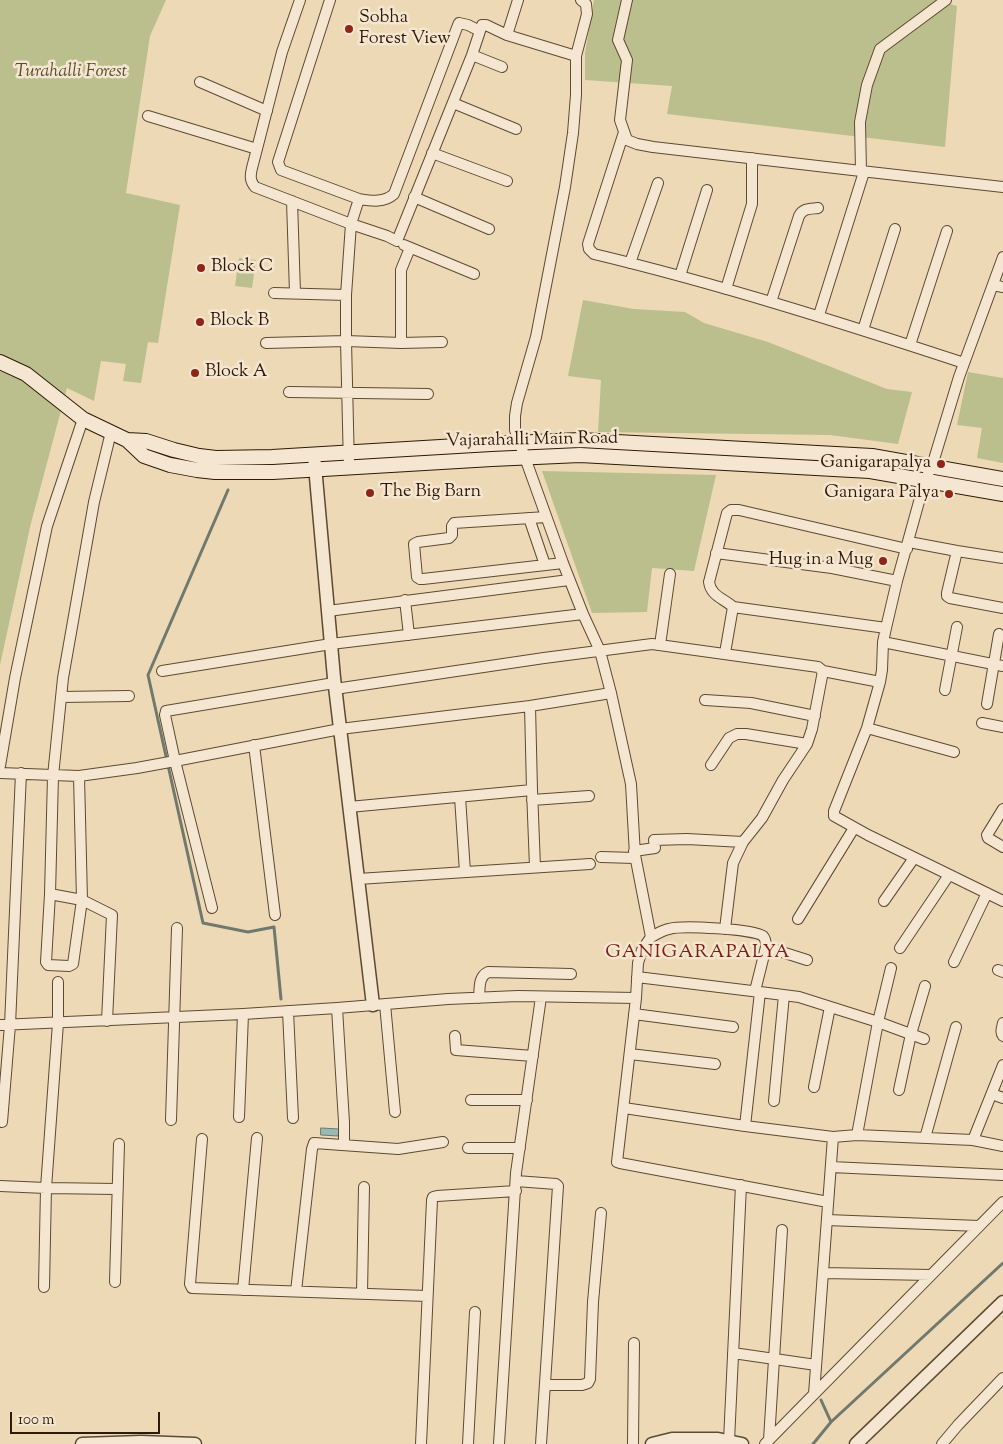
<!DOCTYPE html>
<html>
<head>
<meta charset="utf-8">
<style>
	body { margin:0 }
	#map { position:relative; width:1003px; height:1444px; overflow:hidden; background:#eed9b6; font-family:"Sorts Mill Goudy",serif }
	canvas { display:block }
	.scale { position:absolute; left:10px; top:1412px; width:150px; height:22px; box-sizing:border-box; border:2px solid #2e1a06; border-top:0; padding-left:6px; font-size:15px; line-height:18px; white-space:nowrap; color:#2e1a06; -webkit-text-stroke:4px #f4e6d0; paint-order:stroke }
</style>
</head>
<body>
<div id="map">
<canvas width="1003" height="1444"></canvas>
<div class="scale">100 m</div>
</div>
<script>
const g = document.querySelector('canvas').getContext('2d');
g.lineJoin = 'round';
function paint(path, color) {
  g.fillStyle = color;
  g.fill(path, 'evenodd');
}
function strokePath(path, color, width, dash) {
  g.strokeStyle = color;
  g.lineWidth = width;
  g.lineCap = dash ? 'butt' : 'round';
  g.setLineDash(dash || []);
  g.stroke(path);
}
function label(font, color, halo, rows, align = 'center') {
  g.font = font + ' "Sorts Mill Goudy",serif';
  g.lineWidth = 5;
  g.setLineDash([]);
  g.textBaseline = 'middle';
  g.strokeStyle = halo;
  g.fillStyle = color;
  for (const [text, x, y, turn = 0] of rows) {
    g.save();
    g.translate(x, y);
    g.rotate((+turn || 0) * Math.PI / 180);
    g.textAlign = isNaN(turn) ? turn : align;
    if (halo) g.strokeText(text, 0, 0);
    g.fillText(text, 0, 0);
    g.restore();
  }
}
const green = new Path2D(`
	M0,0H166L150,36L126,193L180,205L158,343L148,342L141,383L123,381L126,364L101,361L94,401L67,388L31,523L0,665Z
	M594,0H937L957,6L945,147L667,114L672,86L585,80V53Z
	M239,258L256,260L252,288L235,286Z
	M583,300L634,309L685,312L704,323L768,342L887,389L912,392L898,444L830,435L598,432L601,380L568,376Z
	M968,372L1003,378V463L977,458L982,428L957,425Z
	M542,471L716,475L694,571L652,568L647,612L592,613Z`);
const water = new Path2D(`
	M321,1128L339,1129L338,1136L321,1135Z`);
const stream = new Path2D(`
	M228,490L148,675L203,923L248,932L274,927L281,999
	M821,1400L831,1422
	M813,1444L831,1422L1003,1263`);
const minor = new Path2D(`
	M300,0L282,52L252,168C250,176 250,181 255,187L351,224L387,236L397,241L472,55L482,25H486L507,35L576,56V95L573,133L565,187L536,337L517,403L515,416V430L563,563L583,614L600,651L611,693L631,784L635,855L651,937L642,950L638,963L636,998L617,1162L620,1163L828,1202
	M330,0L278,162L281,170L359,199C372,201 384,203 394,194L458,25L459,23L468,25L480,31
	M627,0L618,40L627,60L620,120L627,140L637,144L653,147L861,171L1003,187
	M507,35L518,0
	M472,55L502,67
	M576,56L587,14L586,4L581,0
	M200,82L267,111
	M453,103L516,129
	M148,116L257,149
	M624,132L588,244L589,249L594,254C719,284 842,323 964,363
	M432,153L507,181
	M861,171L860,122L867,85L880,49L946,0
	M414,197L489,229
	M292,201L295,293
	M404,245L474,274
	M1003,257L959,377L932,466L925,480L897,581L886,628L883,642L882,670L880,682L867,728L834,811V816L868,835L1003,901
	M630,263L658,183
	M680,276L707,190
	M993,285L1003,287
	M726,289L752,204V158
	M274,293L346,295
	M771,302L799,216C803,208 810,209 818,208
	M819,315L864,172
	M863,330L895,229
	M266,343L346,341L401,343L442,342
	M401,343V270L410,248
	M910,345L947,231
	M289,392L428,394
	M349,467L346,341V295L351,224L359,199
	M546,517L454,523L452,526V535L449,538L418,542L414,544L417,577L420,579H423L563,563
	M529,518L545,565
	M909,542L957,551L1003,558
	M957,551L947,593V596L950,598L1003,608
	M716,553L832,568L897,581
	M405,600L409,635
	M733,607L886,628
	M328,611L569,580
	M883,642L1003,666
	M660,645L670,574
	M725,653L733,607C723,598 711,596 709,582L727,513L731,510H739L907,549
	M162,671L331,644L583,614
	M823,671L880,682
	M334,683L166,711L165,715L175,761L340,729L530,706L532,790L349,807
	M335,689L544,658L652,644L818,667L823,671L812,729L807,744L783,780L762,818L743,842L733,863L725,929
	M945,690L957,627
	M61,697L129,696
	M705,700L751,703L815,716
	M987,704L999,634
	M530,706L611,693
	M982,723L1003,727
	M867,728L954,752
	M254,745L275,915
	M711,765L729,738L737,734H746L807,744
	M0,766L15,678L47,526L83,419
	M0,773L79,776L82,900L112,915L107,1021
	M79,776L137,768L175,761L212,908
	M532,790L535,867
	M460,797L465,872
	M532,800L589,796
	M1003,809L987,835L988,838L1003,847
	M634,851L655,848L654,840L687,839L743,842
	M601,857L635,858
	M358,879L590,864
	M50,894L82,900L73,964L69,966L48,965L46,962L50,894L53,776L63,678L94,502L111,432
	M884,901L914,858
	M798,919L854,828
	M651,937C657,934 663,930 669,929C681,925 754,929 763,936C766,939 766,943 766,947L755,991
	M766,947L807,960
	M900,948L949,875
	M954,962L987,893
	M998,970L1003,972
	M637,977L760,992L745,1126
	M760,992L799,997L878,1022L924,1039
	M479,998C480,988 478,977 488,972L571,974
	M385,1004L395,1112
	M337,1008L344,1122V1145
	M288,1011L293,1118
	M634,1014L733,1027
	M1003,1023C1002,1028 1000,1032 1003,1036
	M0,1025L243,1014L337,1008L448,999L518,996L636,998
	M455,1036L456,1050L533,1056
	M630,1054L715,1064
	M814,1087L830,1007
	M899,1090L911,1034L925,986
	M992,1094L1003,1098
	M471,1100H527
	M774,1101L784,995
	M624,1108L745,1126L833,1137L857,1135L973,1140L1003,1146
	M239,1117L243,1014
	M171,1120L177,928
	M2,1122L10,1025L21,773
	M857,1135L878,1022L891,968
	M925,1138L956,1027
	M202,1139L190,1284L192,1288L427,1296
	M973,1140L1003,1065
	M468,1148H520
	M831,1167L1003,1175
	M516,1181L556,1184L558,1186L541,1444
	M0,1186L46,1188L58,1023V982
	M827,1220L979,1226
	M823,1273L931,1275
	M115,1282L119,1144
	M44,1287L46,1188L117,1189
	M243,1290L257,1138
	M296,1291L312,1149L314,1143L398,1149L443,1142
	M362,1293L364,1187
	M733,1353L816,1365
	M546,1385H582L588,1383L590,1379L593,1302L601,1213
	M814,1394L833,1137
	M769,1440L782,1230
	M729,1441L741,1185
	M421,1444L432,1200L433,1197L437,1196L516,1191
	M468,1444L475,1312
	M499,1444L516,1173L541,997
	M633,1444L634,1343
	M765,1444L1003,1202
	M942,1444L958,1425L1003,1378`);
const tertiary = new Path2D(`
	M314,455L334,678L373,1005
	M82,1444L141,1442L195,1444
	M652,1444L672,1439H718L742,1444
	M856,1444L1003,1302`);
const secondary = new Path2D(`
	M0,362L26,374L83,419L127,440L144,456L170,465L197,470L215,472H273L492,459L580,455L870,471L1003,494
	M127,440L146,441L174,450L199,456L216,458L272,457L491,444L580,440L872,456L1003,479`);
const markers = [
	[349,29,5,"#8f2418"],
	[201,268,5,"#8f2418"],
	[200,322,5,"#8f2418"],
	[195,373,5,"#8f2418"],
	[941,464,5,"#8f2418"],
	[370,493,5,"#8f2418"],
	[949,494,5,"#8f2418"],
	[883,561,5,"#8f2418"]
];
const poiNames = [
	["Sobha",359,19],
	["Forest View",359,40],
	["Block C",211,268],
	["Block B",210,322],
	["Block A",205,373],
	["Ganigarapalya",931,464,"right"],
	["The Big Barn",380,493],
	["Ganigara Palya",939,494,"right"],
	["Hug in a Mug",873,561,"right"]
];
const parkNames = [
	["Turahalli Forest",71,73]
];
const streetNames = [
	["Vajarahalli Main Road",532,441,-1]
];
const neighbourhoodNames = [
	["GANIGARAPALYA",698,954]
];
paint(green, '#babf8d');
paint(water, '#9bb9b4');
strokePath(water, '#6f796e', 1);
strokePath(stream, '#6f796e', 3);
strokePath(minor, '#5e4a32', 12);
strokePath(tertiary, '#5e4a32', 15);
strokePath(secondary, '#2e1a06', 16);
strokePath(minor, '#f4e6d0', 10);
strokePath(tertiary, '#f4e6d0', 12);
strokePath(secondary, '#f4e6d0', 14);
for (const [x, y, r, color] of markers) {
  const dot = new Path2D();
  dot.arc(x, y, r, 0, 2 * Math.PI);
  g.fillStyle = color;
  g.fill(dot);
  strokePath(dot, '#f4e6d0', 2);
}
label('18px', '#2e1a06', '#f4e6d0', poiNames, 'left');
label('italic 18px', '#584c2e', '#f4e6d0', parkNames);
label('18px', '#2e1a06', '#f4e6d0', streetNames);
g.letterSpacing = '1px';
label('19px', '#7a1f14', '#f4e6d0', neighbourhoodNames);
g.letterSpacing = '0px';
</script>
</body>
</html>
